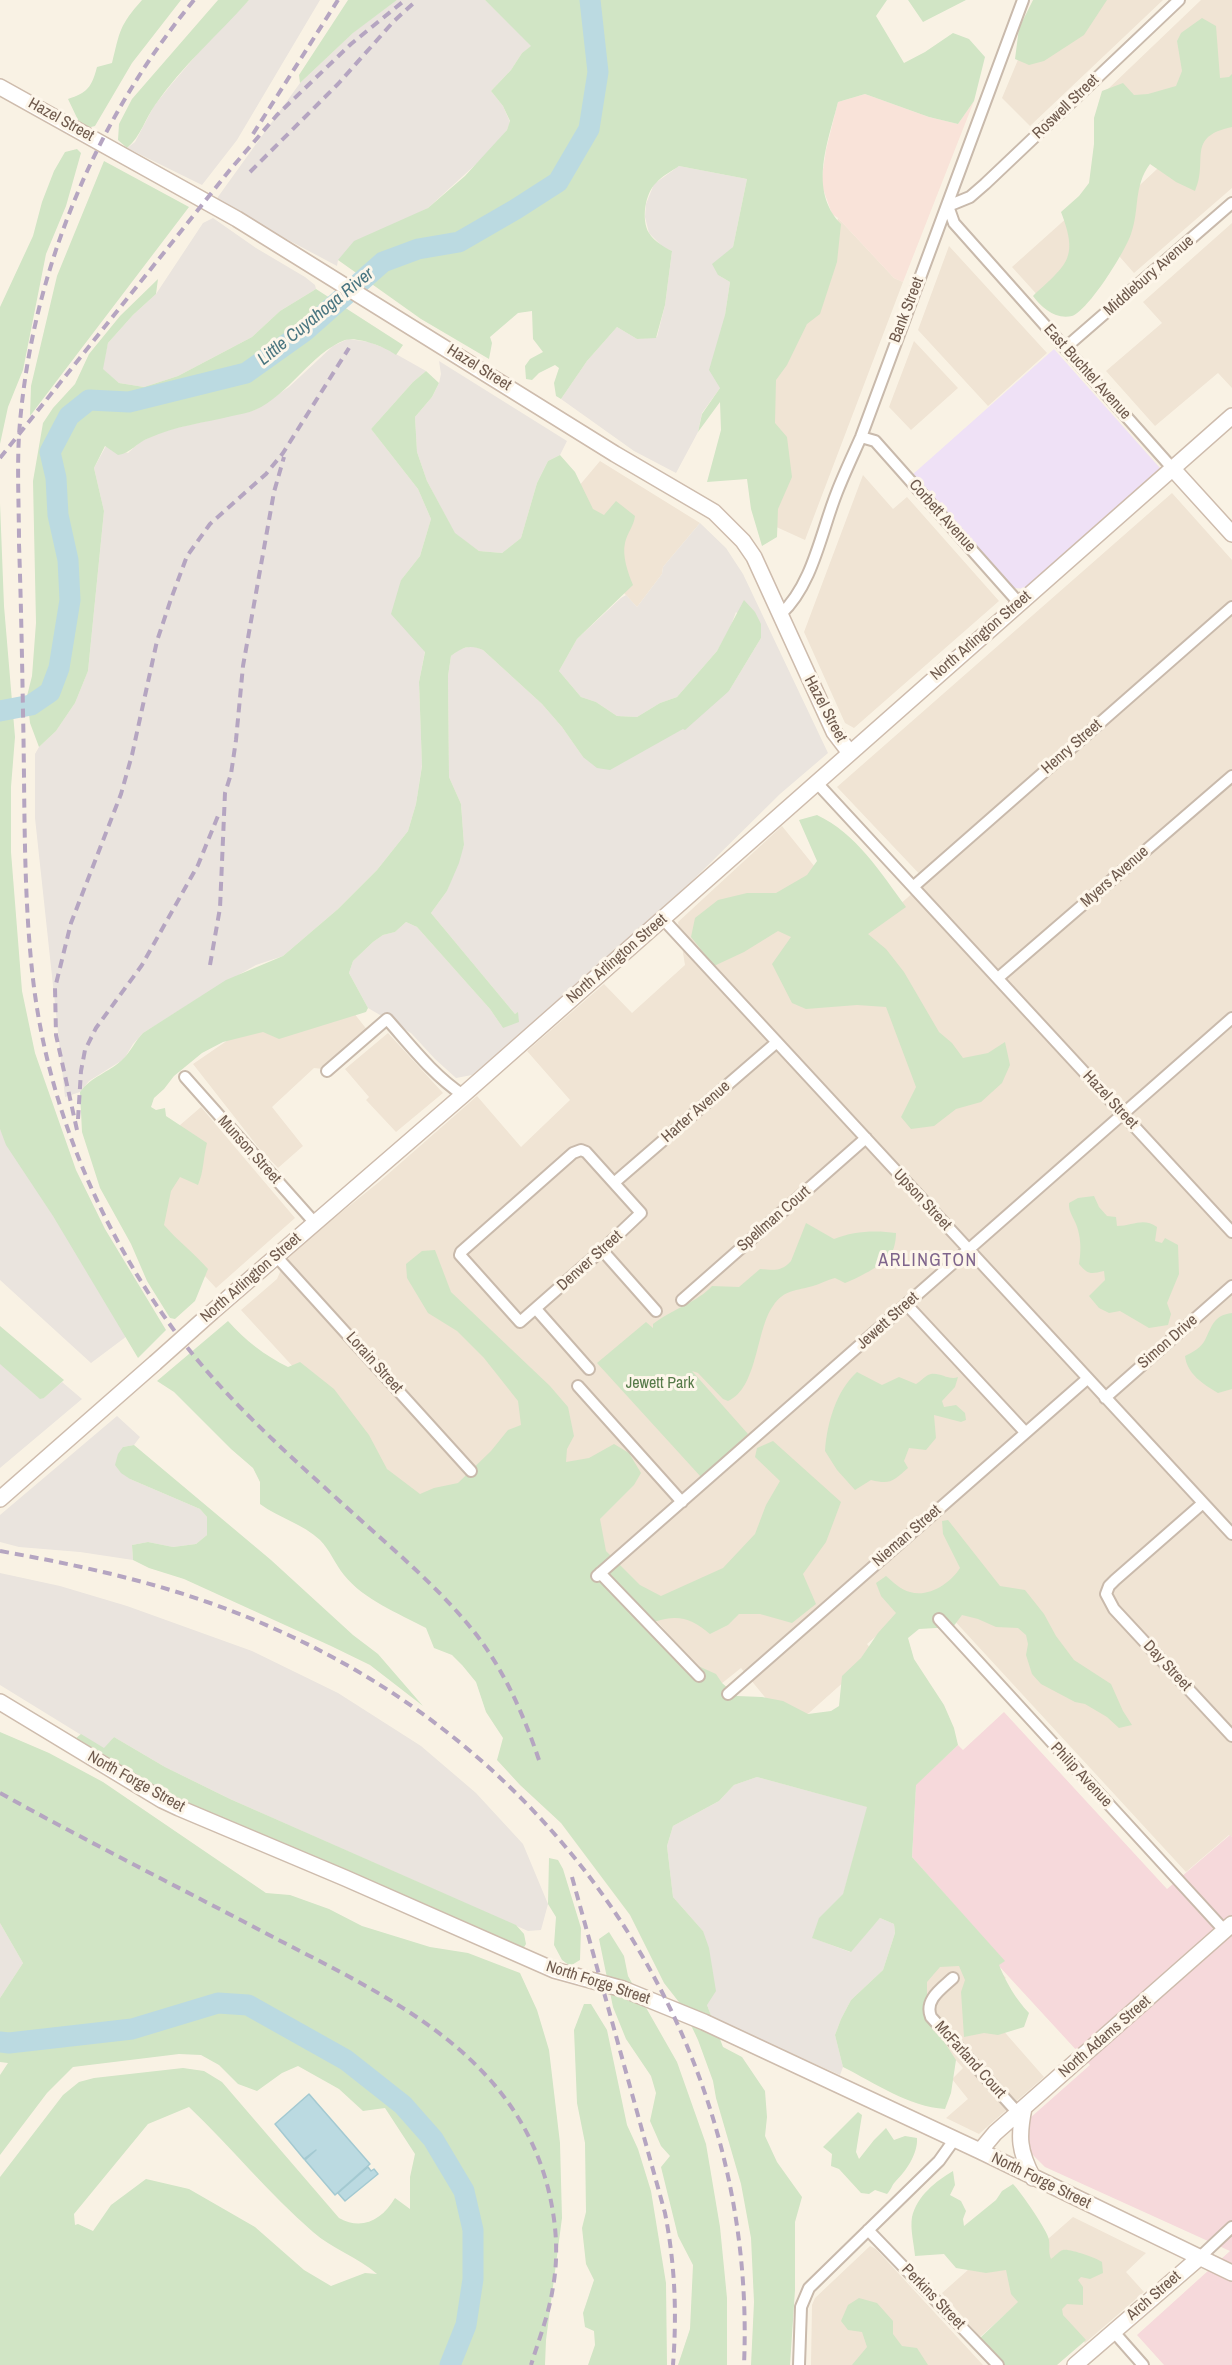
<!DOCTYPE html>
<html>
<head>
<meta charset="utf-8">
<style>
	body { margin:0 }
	canvas { display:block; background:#f9f2e4 }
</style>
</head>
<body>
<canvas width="1232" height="2365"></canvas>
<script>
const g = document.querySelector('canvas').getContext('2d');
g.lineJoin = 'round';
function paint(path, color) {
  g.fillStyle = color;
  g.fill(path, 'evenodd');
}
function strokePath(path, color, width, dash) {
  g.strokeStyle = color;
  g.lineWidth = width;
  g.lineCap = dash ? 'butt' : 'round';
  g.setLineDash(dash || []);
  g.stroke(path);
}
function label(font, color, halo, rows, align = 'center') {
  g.font = font + ' "Archivo Narrow",sans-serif';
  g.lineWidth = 6;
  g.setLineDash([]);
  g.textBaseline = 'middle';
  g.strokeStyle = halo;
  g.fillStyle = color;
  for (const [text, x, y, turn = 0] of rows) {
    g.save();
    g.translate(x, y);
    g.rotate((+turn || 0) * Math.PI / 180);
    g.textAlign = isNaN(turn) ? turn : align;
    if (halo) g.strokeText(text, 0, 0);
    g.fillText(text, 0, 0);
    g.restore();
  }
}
const residential = new Path2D(`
	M1048,0H1163L1030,126L1002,98L1040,7Z
	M1201,0H1232V188L1134,273L1112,248L1050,309L1012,267L1079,207L1097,225L1171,156L1108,89Z
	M838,218L894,278L903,282L805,540L761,520L767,346L821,276Z
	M1232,223V388L1218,373L1155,426L1106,371L1162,323L1143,302Z
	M949,246L1047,353L988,406L918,330Z
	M914,341L958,388L911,430L889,407Z
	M600,461L700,523L663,567L662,574L637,607L599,566L547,524Z
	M863,475L893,509L907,497L999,601L854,728L845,723L804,632Z
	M1172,493L1232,560V1837L1229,1835L1186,1872L928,1592L867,1644L875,1654L791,1729L741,1668L716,1688L617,1576L428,1514L241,1310L277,1279L287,1256L379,1182L477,1096L521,1147L570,1100L527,1051L604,984L632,1013L685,965L678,922L782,826L868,933L926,881L837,787Z
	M332,985L368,1031L323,1069L314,1068L272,1107L303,1146L278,1168L258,1147L193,1064L247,1027Z
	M388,1033L443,1093L396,1132L366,1100L369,1097L345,1069Z
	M201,1107L295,1218L216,1288L179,1248L159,1222L136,1163Z
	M961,1930L1006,1978L979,2003L1044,2077L979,2134L946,2118L968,2099L952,2079L963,2068L892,1989Z
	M1073,2217L1146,2253L1126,2272L1144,2292L1085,2343L1035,2288L980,2337L942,2293L995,2246L1015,2268Z
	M870,2246L876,2249L983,2365H811L812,2305L815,2298Z`);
const commercial = new Path2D(`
	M865,94L929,117L958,124L974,101L903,282L894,278L838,218L832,214L821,183L826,150L838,102Z`);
const industrial = new Path2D(`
	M249,0H320L237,140L202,185L127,148L135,142L154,106L170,86L210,39Z
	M397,0H485L532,46L522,53L511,70L491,91L503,106L510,122L507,130L486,155L428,208L398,223L338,260L337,266L215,201L300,83L355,31Z
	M679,166L747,179L733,247L718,275L730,282L725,315L720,388L702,413L698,432L676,473L634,451L561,399L587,361L617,327L637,339L657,337L665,305L672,251L663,247L649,233L645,217L646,204L654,184Z
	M213,218L256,248L305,277L315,285L316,289L280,311L252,337L178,376L144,387L119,383L102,369L108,343L133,315L156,294L203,223Z
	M348,339L369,342L387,349L426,371L413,382L371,429L418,489L431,519L420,556L401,580L425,651L419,682L422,765L416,804L408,831L377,870L338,909L283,956L256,965L210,991L143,1033L133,1044L124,1059L89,1081L80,1092L65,1097L35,818V754L39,747L56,731L75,703L88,671L104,511L94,468L106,446L128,453L140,442L163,431L255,410L289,387L333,346Z
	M439,361L567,441L560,455L548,461L537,483L521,538L502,553L479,551L455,534L427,481L417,452L415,417L432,397L439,383L441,374Z
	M700,523L726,548L743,574L828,753L780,794L693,880L570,993L472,1075L456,1078L435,1059L411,1033L368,1008L349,973L353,961L373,942L383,935L395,932L406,922L417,927L490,1009L503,1028L517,1013L515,1014L431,913L447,891L464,845L461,804L449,777L448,676L451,656L460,649L473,646L483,650L542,704L562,727L583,757L729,691L761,638L736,612L730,628L717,651L677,697L660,703L637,717L617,716L596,702L581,697L559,671L577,639L621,598L626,595L637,607L662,574L663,567Z
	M0,1129L131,1333L91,1363L0,1280Z
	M0,1357L44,1398L62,1382L82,1399L0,1468Z
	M117,1416L140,1437L134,1445L123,1447L130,1479L200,1509L207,1517V1535L196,1544L173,1547L148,1542L132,1545L133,1560L80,1552L19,1547L0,1542V1515Z
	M0,1573L60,1586L127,1606L252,1651L338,1693L421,1746L476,1793L523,1844L548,1904L541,1930L528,1931L230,1799L165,1767L114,1737L104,1749L0,1685Z
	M757,1777L868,1807L843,1895L813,1938L850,1952L880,1918L894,1924L895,1933L883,1970L851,2000L841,2019L835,2035L843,2067L840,2075L712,2018L707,2005L703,1931L673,1897L667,1846L673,1826L719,1801L734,1785Z
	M0,1923L23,1963L0,1998Z`);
const education = new Path2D(`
	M1054,349L1160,468L1025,589L1015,588L1004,580L912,475Z`);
const medical = new Path2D(`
	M1004,1712L1167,1889L1230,1835L1232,1837V2365H1164L1137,2335L1230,2251L1045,2167L1031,2153L1027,2137L1030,2118L1090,2065L998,1965L1004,1961L912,1857L916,1784L958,1745L963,1750Z`);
const green = new Path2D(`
	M142,0H181L132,63L95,126L87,128L78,120L68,99C87,93 92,87 97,67L112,63C120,31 119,26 142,0Z
	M218,0H249C218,35 182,66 155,105C145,119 141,136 127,148L118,140L119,124L132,99Z
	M348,0H397L353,33L300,83L299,75Z
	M485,0H887L876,16L904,63L925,52L953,33L969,39L985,57L974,101L958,124L929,117L865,94L838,102C828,142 808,190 841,224L837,262L820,314L807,324L787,365L776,380L775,423L787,437L792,477L778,509L777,537L762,546L751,509L747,479L707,482L721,430L720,402L698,432L702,414L720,388L709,370L725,315L730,282L718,275L712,264L733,247L747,179L679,166C672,171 662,176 656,183C645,193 641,220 649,233C654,241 664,247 672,251L665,305L656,338L637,339L617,327L587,361L561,399L556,396L554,383L559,368L555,365L539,373L532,380L526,379L525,366L530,359L543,352L533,339L532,311L518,313L490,337L492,343L489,359L421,319L338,260L354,241L428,208L465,176L507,130L510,121L503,106L491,91L511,70L522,53L531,46Z
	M908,0H966L923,22Z
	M1033,0H1107L1084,35L1044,61L1029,65L1015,59L1019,28Z
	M1202,18L1216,26L1220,78L1229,77L1232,74V127C1185,137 1209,160 1195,191L1176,182L1150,164C1133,187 1140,209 1131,234C1125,252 1088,311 1072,316C1056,320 1042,308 1033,296C1067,264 1079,259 1061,212L1079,196L1089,183L1094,144V118L1102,91L1123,83L1134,95L1148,94L1176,86L1182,71L1177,41L1181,33Z
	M77,149L81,153L66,206L46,254L23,370L8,407L0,444V307L33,236L42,202L54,171L65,152Z
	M104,161L189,207L30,416L31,386L57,276Z
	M158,279L156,294L133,315L108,343L103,369L119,383L144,387L178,376L252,337L280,311L316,289L403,345L396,355C386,347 357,336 345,340C311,353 289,395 255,410C248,413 240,414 232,416C204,423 175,426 149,438C136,443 131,453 118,455L105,446L94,468L104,511L88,671L75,703L56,731L39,747L30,723L27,696L32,676L36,623L33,481L43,423L53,408L75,384L89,354L120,316Z
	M426,371L439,383L432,397L415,417L417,452L427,481L455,533L479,551L502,553L521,538L537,483L548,461L560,455L575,472L593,509L604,515L616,501L635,516C634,526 627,533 625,543C622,556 628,573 633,585L577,639L559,671L581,697L596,702L617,716L637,717L660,703L677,697L717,651L744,600L755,612L761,624V638L729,691L685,730L683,729L610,770L597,768L583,757L562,727L542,704L483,650C470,644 462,647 451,656L448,676L449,777L461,804L464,845L459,863L447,891L431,913L515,1014L518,1012L519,1022L503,1028L490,1009L417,927L406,922L395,932L383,935L373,942L353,961L349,973L368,1008L366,1012L279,1039L263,1032L223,1042L202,1053L174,1076L164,1089L154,1098L151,1107L156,1110L165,1108L166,1116L207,1143C203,1158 204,1171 198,1185L180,1177L171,1191L164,1225C178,1241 194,1253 208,1269L195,1301L175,1319L170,1318L147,1281L131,1244L100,1188L82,1132L80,1092C92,1076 108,1073 122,1060C130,1053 135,1041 143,1033L226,980L283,956L338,909L377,870L408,831L416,804L422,766L419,682L425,652L391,614L401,580L420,556L431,519L418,489L371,429L413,382Z
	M0,503L4,606L15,737L11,787V852L22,991L35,1053L76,1170L105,1229L166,1330L138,1358L53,1216L6,1145L0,1129Z
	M817,815C856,833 881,873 906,907L868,934L886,949L904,972L939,1032L952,1043L963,1058L988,1053L1005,1042L1010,1065L1002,1083L981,1102L956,1109L934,1126L911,1129L901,1117L916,1087L886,1007L857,1005L806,1009L792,1003L772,964L791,937L778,931L744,952L714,966L691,937L695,918L718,900L747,893H776L807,875L817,861L799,820Z
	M1094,1196L1099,1207L1107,1216L1116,1217L1117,1226C1133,1226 1143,1217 1157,1227L1155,1241L1162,1243L1165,1238L1178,1245L1179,1274L1167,1303L1171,1314L1168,1325L1149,1328L1120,1311L1109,1313L1099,1308L1089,1296L1105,1280L1104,1271C1091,1274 1088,1275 1079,1264C1081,1252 1081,1241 1078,1230C1076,1220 1068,1213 1069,1203L1078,1198Z
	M806,1223L834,1239C853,1231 876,1230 896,1233C896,1241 894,1250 890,1256C885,1264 854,1280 845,1283L835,1278C827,1280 820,1284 813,1286C797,1291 784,1289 773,1306C756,1329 758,1388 728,1401L723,1399L698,1373L692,1371L748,1434L701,1477L597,1363L646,1322L653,1328V1324C671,1310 699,1301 712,1286L739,1287L760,1269C774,1270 781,1272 791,1261Z
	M435,1250L451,1292L550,1386L568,1407L574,1436L567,1449L566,1462L589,1458L614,1444L629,1453L641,1473L634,1485L600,1519L606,1551L640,1585L661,1596L723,1568L755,1534L766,1505L780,1481L755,1457L757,1448L773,1441L841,1502L826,1542L803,1574L816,1604L792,1623L760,1614H739L728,1625L710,1634C691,1618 678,1614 654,1622L676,1656L716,1674L722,1683L737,1696L762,1697L783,1701L808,1714L831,1711L839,1706L842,1676L861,1658L878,1633L896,1613L881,1596L876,1583L886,1576C893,1582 901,1590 910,1592C928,1598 951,1583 960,1568L943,1534L942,1521L948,1520L1000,1586L1025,1590L1044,1614L1056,1636L1074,1660L1111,1684L1123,1711L1132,1725L1119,1728L1107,1717L1085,1704L1075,1702L1041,1684L1032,1674L1026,1655L1028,1644L1026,1635L1018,1628L996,1627L978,1619L962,1615L953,1627L919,1629L908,1638L914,1659L944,1705L954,1728L958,1745L916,1785L912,1857L1005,1961L999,1965C1007,1984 1015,1998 1029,2013L1024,2027L998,2035L984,2033L964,2037L961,1992L965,1980L959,1966L940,1967L927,1982V2015L956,2060L951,2093L945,2109C909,2107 875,2083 843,2067L835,2035L841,2019L851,2000L883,1970L895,1933L894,1924L880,1918L851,1952L812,1938L819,1918L843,1894L867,1807L757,1777L734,1785L719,1801L673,1826L667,1846L673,1897L703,1931L709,1948L716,1991L707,2005L723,2047L742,2057L765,2091L767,2117L765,2136L777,2162L802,2197L795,2222V2290L790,2365H751L754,2302L751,2238L741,2184L716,2098L713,2081L698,2040L682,2006L664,1983L630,1915L561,1823L520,1785L497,1760L503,1738L486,1712L476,1682L462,1665L452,1655L434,1648L426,1628C398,1613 364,1600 344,1575C335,1564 330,1550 320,1540C303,1524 279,1518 260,1504V1482L253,1468L231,1449L174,1392L157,1381L228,1321C246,1341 264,1355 288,1367L300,1362L334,1389L369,1435L387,1469L420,1494L434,1488L458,1483L491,1451L508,1430L521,1425L518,1401L484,1358L457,1331L428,1313L407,1278L406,1264L422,1251Z
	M1232,1313V1389L1218,1393C1203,1384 1187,1374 1185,1356C1193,1352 1201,1348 1205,1340C1212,1326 1214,1315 1232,1313Z
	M0,1326L64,1380L44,1398L40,1399L0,1364Z
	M857,1372L882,1385L899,1377L916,1384C920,1382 924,1377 928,1375C938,1370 948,1381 958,1377L955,1387L942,1401L944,1407L956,1405L965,1413L966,1420L961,1422L934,1415L936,1438L926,1450L909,1448L904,1461L908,1468C893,1481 891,1485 871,1480L855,1490L837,1470L825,1451C827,1423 836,1391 857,1372Z
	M134,1445L271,1560L353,1635L378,1654L423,1706L370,1665L331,1646L184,1579L149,1568L133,1560L132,1545L148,1542L173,1547L196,1544L207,1535V1517L200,1509L130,1479L121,1473L115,1465L118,1454L123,1447Z
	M0,1732L49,1753L103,1782L266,1893L290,1895L329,1909L362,1926L430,1947L468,1953L520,1973L537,2010L549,2050L560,2143L562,2218L546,2340L545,2365H0V2177L63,2095L79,2082L94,2078L183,2068L204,2071L222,2082L339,2218C362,2231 382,2220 395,2198L410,2209V2177L415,2154L385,2108L363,2111L339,2089L298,2066L282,2073L257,2091L238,2084L219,2065L201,2055L179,2054L73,2067L47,2093L0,2155V2075L8,2063L0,2062V1998L23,1963L0,1923ZM189,2107C231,2147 269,2194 313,2232C332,2249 358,2257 377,2274L365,2273L331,2286L304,2270L255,2227L189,2189L146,2179L111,2205L93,2231L78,2224L75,2225L74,2214L148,2124Z
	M81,1734L104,1748L114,1737L165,1767L230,1799L516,1925L524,1934L526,1944L523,1949L163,1794L75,1739Z
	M549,1858L558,1860L563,1869L581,1928L580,1960L570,1966L562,1960L554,1945L556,1917L548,1904Z
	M609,1932L624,1956L628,1976L677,2062L706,2144L720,2227L727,2298V2365H678L690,2329L693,2265L678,2236L661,2167L670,2156L661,2146L650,2121L656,2093L651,2076L626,2039L613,2007L599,1939Z
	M584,2004H591L607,2030L627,2125L638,2149L651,2191L666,2283L667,2365H588L595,2345L594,2331L585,2327L583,2313L594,2280L586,2264L582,2228L586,2212L585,2143L577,2103L574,2030Z
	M858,2112L862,2115L856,2152L859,2159L874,2140L886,2128L894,2140L905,2136L917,2138C918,2154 906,2171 895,2182C892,2185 891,2190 887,2194L875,2190L869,2194L861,2193L839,2169L831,2166L832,2154L823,2147Z
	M953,2171L955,2185L950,2195L961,2201L966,2211L963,2219L964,2226L996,2200L1002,2191L1013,2184C1020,2191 1048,2231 1049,2240C1050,2247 1048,2252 1051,2259C1054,2257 1059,2251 1063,2250C1068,2248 1097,2258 1102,2262L1103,2273L1090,2279L1081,2277L1078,2280L1083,2287V2305L1067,2304L1062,2309L1063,2315L1086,2340L1057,2365H1003L979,2339L1018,2302L1011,2294L1006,2270L986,2273L956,2268L944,2254L915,2256C914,2244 910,2229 912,2217C917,2196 936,2181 953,2171Z
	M859,2298L877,2303L893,2321V2334L902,2346L917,2348L928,2365H852L867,2347L862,2332L848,2330L841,2321L848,2305Z`);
const water = new Path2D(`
	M309,2094L370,2164L335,2195L305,2160L316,2150L304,2159L275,2124Z
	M368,2167L371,2171L374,2169L378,2174L345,2201L338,2193Z`);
const river = new Path2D(`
	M0,711L31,705L50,692L59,668L70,600L68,560L58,515L56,478L50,452L69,416L89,400L129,402L246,373L305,331L383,262L418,249L459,242L516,209L558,182L589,129L598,72L590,0
	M0,2042L9,2043L132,2029L218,2003L248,2005L346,2060L403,2105L433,2139L464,2191L473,2230V2279L466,2325L450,2365`);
const street = new Path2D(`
	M1065,348L1232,203
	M861,437L875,441L1019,603
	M1173,469L954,223L948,206L970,197L985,184L1179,0
	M781,614C813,584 821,532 837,492C844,474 853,455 861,437L1023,0
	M817,783L1232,1232
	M913,887L1232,607
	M663,919L1232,1534
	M998,978L1232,776
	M327,1071L387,1019C411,1046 433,1075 463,1095
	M185,1077L314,1222
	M581,1150L586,1152L641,1213L602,1250L520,1322L460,1255L461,1252L573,1153Z
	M615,1182L777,1042
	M602,1250L656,1311
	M276,1256L471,1471
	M682,1300L866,1138
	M907,1305L1025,1432
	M536,1309L589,1369
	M578,1386L682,1502
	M1105,1398L1232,1286
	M1203,1503L1115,1580L1109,1586L1106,1594L1114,1609L1232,1736
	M600,1573L699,1676
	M597,1576L1232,1018
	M939,1619L1224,1930
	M728,1694L1087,1379
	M953,1978C941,1989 924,2000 931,2017L1018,2113
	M868,2230L998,2365
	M1199,2258L1232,2227
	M1113,2331L1143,2365
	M799,2365L801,2307L809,2288L939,2161L954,2140`);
const secondary = new Path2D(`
	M0,87L237,219L615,454L714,512L743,541L754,557L834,732L850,753
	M1173,469L1232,534
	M212,1312L463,1095L1232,416
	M0,1499L155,1363
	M0,1702L162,1800L179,1808L345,1878L554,1970L623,1989L704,2022L980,2151L1232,2273
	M1024,2108C1018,2137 1019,2151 1033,2178
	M980,2151L995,2133L1232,1924
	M1075,2365L1199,2258`);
const rail = new Path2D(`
	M194,0C94,122 30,276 19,435C17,471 19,507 19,544C21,600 22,656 23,712C25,798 23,885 32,970C45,1098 96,1222 171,1326C226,1402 297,1462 365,1524C402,1557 440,1590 471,1628C503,1667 523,1713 539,1760
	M253,134L338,0
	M250,172L338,84L394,21L417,0
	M0,458L229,171L277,115L351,44L405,0
	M210,965L220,908L225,793L231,774L236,740L243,666L274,492L284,457
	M78,1119L81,1071L85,1050L96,1028L142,965L198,865L220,811
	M77,1130L56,1035L55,988L71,923L121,794L132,755L157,641L171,599L187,556L210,524L266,474L283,453L349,348
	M0,1551C95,1568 187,1589 275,1629C565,1757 758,2046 744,2365
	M0,1793C90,1843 182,1889 273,1937C386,1996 513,2052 548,2188C556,2220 559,2254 553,2287C549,2314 539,2339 531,2365
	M572,1877L665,2213C675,2264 677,2313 673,2365`);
const secondaryBridge = new Path2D(`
	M155,1363L212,1312`);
const streetNames = [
	["Roswell Street",1066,107,-44],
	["Hazel Street",61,120,29],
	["Middlebury Avenue",1149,276,-41],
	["Bank Street",907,310,-69],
	["Hazel Street",479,368,32],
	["East Buchtel Avenue",1087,372,48],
	["Corbett Avenue",942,516,48],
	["North Arlington Street",981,636,-41],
	["Hazel Street",825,709,62],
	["Henry Street",1072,747,-41],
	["Myers Avenue",1115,877,-41],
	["North Arlington Street",617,959,-41],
	["Hazel Street",1110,1100,47],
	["Harter Avenue",696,1112,-41],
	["Munson Street",249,1150,48],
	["Upson Street",922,1200,47],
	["Spellman Court",774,1219,-41],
	["Denver Street",590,1261,-42],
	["North Arlington Street",251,1278,-41],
	["Jewett Street",888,1321,-42],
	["Simon Drive",1168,1342,-41],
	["Lorain Street",374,1363,48],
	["Nieman Street",907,1536,-41],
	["Day Street",1167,1666,47],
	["Philip Avenue",1081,1775,47],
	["North Forge Street",136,1782,29],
	["North Forge Street",598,1983,18],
	["North Adams Street",1105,2037,-41],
	["McFarland Court",970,2060,48],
	["North Forge Street",1041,2181,26],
	["Arch Street",1154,2296,-41],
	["Perkins Street",933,2297,46]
];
const parkNames = [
	["Jewett Park",660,1384]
];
const waterNames = [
	["Little Cuyahoga River",316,317,-39]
];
const neighbourhoodNames = [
	["ARLINGTON",928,1261]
];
paint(residential, '#f0e4d4');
paint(commercial, '#f9e3d9');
paint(industrial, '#eae4de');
paint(education, '#efe1f6');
paint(medical, '#f6d9db');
paint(green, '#d1e5c5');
paint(water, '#bbdae1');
strokePath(water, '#a3c9d1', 1.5);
strokePath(river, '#bbdae1', 21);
strokePath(street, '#c9baac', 14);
strokePath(secondary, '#cebcad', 18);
strokePath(street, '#fff', 10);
strokePath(secondary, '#fff', 15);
strokePath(rail, '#b5a5c1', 4, [9, 6]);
strokePath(secondaryBridge, '#cebcad', 18, []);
strokePath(secondaryBridge, '#fff', 15);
label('16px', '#6f5a4d', '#fdf6ea', streetNames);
label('16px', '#567a49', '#fdf6ea', parkNames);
label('italic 18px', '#497580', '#fdf6ea', waterNames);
g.letterSpacing = '1.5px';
label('18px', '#7f658c', '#fdf6ea', neighbourhoodNames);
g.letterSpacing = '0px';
</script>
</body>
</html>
